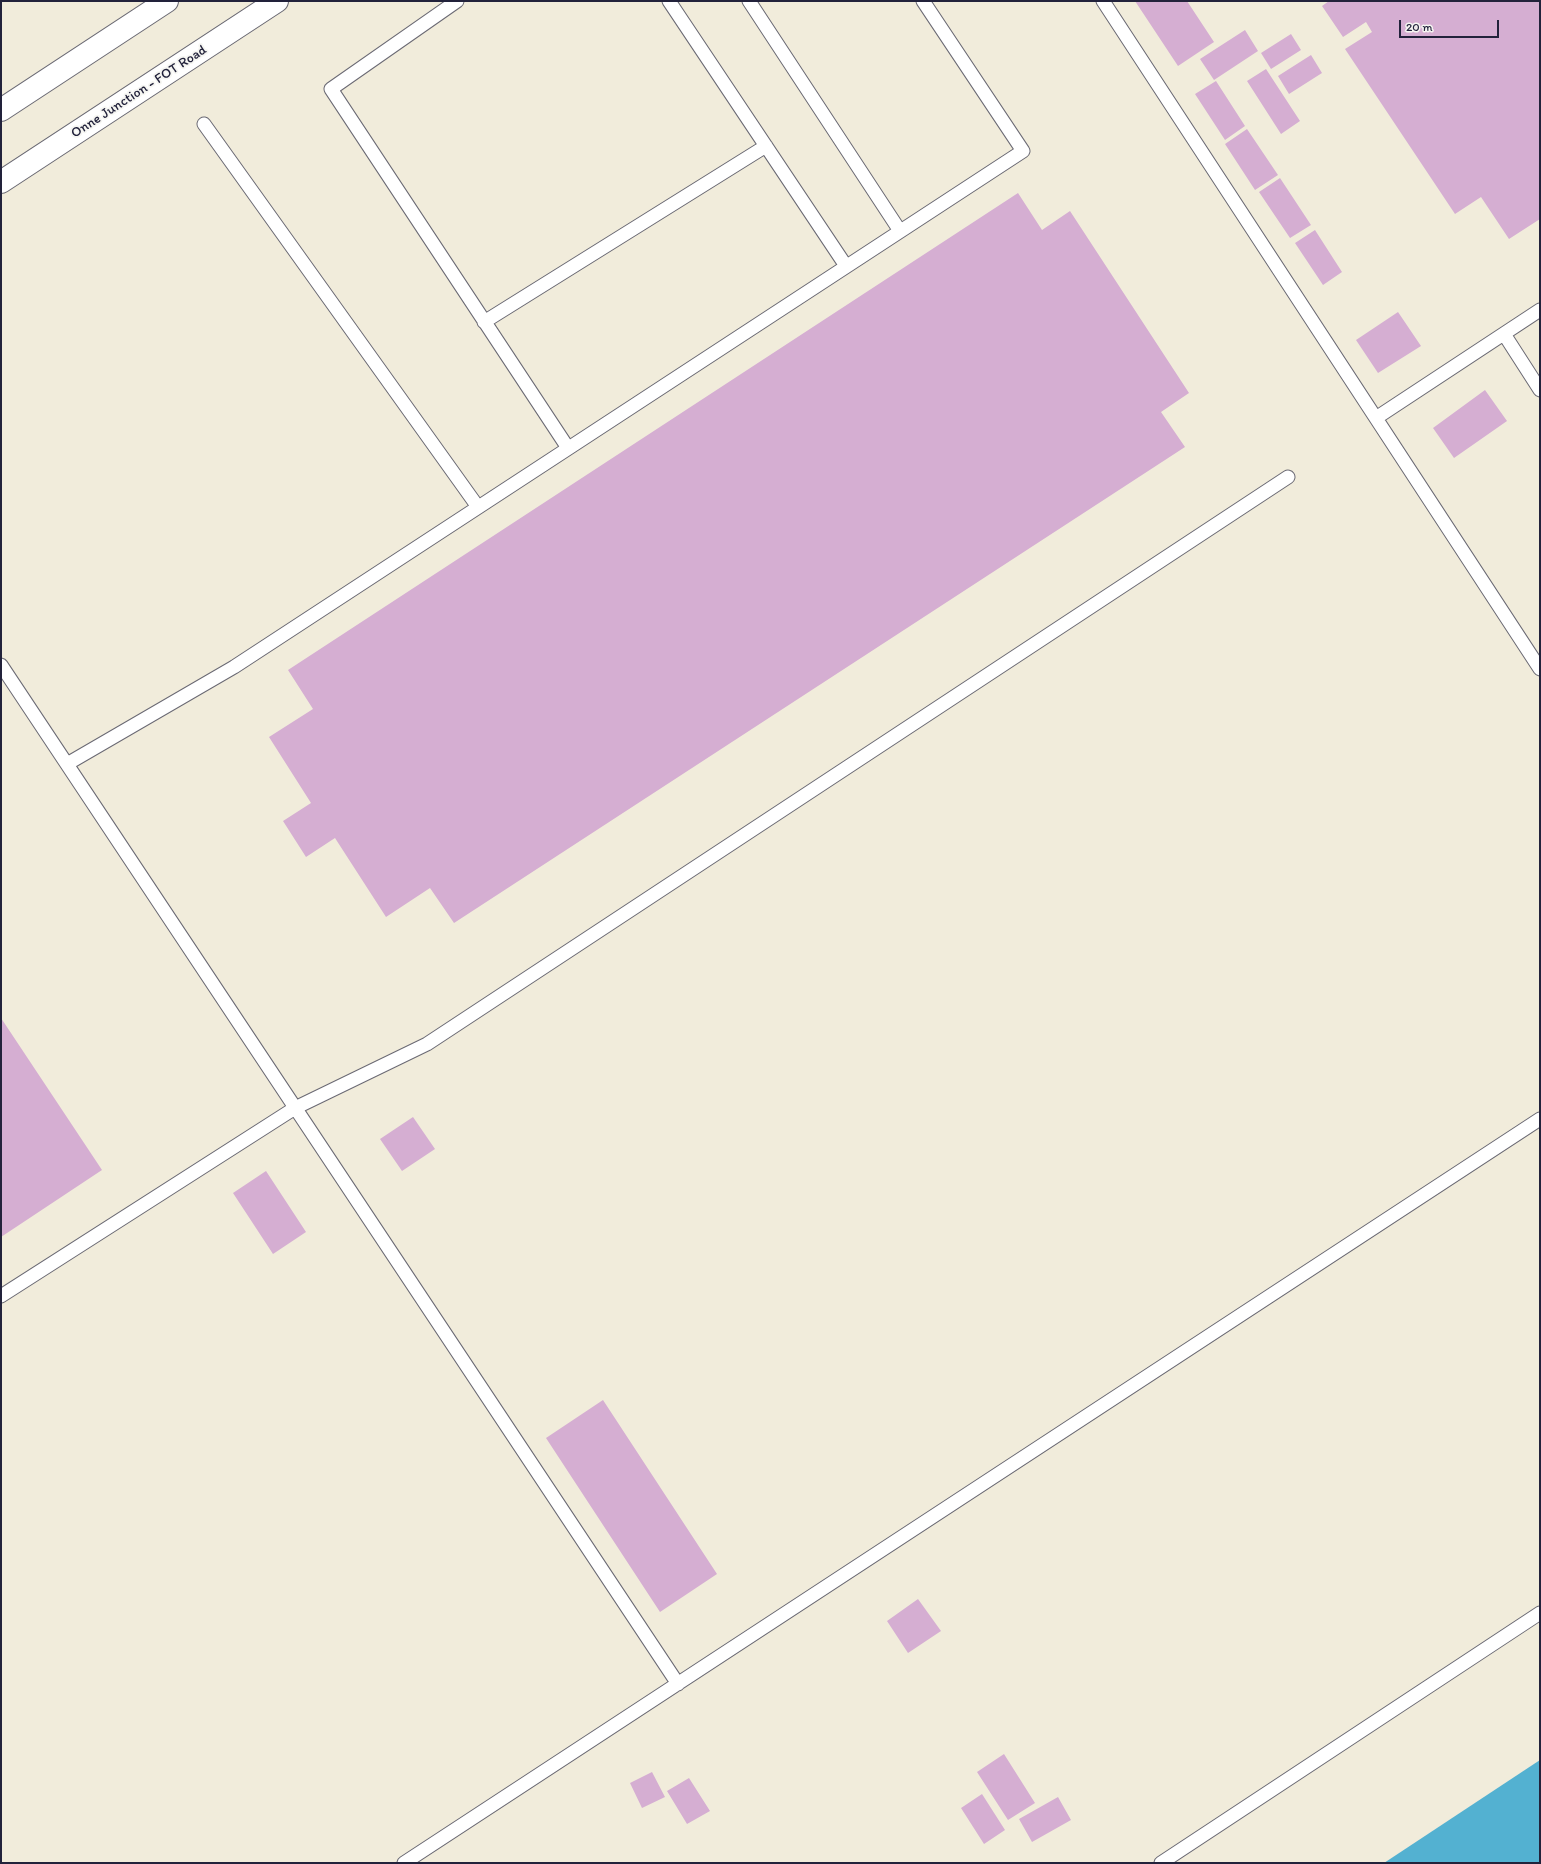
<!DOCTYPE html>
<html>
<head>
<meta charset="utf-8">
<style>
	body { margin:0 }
	#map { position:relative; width:1541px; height:1864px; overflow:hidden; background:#f1ecdb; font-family:Itim,sans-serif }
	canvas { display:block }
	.frame { position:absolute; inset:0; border:2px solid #22223b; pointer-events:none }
	.scale { position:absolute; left:1399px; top:20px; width:100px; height:18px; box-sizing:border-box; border:2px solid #22223b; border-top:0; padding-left:5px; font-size:12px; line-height:14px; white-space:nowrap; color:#22223b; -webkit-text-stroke:3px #f6f6f2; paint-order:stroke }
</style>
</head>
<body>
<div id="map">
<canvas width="1541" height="1864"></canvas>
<div class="frame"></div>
<div class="scale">20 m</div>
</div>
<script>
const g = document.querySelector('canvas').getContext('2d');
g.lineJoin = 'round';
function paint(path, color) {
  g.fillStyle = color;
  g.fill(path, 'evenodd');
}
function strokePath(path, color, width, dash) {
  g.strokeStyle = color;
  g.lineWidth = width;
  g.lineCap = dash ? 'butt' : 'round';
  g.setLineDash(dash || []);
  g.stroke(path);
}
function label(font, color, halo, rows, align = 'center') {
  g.font = font + ' Itim,sans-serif';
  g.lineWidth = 3.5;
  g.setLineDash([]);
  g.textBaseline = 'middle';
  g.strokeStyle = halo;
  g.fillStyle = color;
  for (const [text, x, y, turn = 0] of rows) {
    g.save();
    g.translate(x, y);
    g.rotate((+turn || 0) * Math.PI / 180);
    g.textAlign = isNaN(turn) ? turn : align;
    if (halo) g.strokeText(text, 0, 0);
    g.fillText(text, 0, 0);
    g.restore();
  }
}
const water = new Path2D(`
	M1540,1760V1863H1384Z`);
const building = new Path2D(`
	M1135,1H1187L1214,42L1178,66Z
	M1329,1H1540V219L1509,239L1481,197L1455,214L1345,49L1372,32L1366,22L1343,37L1322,6Z
	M1245,30L1258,51L1214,80L1200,59Z
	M1291,34L1301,50L1271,69L1261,53Z
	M1311,55L1322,73L1289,94L1278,76Z
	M1266,69L1300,121L1281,134L1247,81Z
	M1216,81L1245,126L1225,140L1195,94Z
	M1247,129L1278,175L1255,190L1225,144Z
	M1280,178L1311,225L1290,238L1259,192Z
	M1018,193L1042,230L1070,211L1189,393L1161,412L1185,447L454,923L430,888L386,917L335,838L306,857L283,821L311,803L269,737L313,709L288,670Z
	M1315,230L1342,272L1323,285L1295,243Z
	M1398,312L1421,346L1378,373L1356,340Z
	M1485,390L1507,421L1454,458L1433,428Z
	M1,1018L102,1170L1,1237Z
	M413,1117L435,1149L402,1171L380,1139Z
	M266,1171L306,1232L273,1254L233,1193Z
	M603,1400L717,1574L660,1612L546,1438Z
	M918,1599L941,1631L908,1653L887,1621Z
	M1004,1754L1035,1803L1008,1820L977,1772Z
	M652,1772L665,1797L642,1808L630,1783Z
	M689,1778L710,1811L687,1824L667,1791Z
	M982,1794L1005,1830L984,1844L961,1808Z
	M1058,1797L1071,1820L1032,1842L1019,1819Z`);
const service = new Path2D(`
	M457,1L331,89L568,448
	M669,1L846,266
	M749,1L900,231
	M1103,1L1540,669
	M204,124L478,507
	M484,322L766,146
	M1504,334L1540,390
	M1376,418L1540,310
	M1,665L678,1684
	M67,764L234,667L1023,151L923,1
	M1,1296L295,1108L427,1044L1288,477
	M404,1863L1540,1119
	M1161,1863L1540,1613`);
const tertiary = new Path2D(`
	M1,110L167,1
	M1,182L277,1`);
const streetNames = [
	["Onne Junction - FOT Road",139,92,-33]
];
paint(water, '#53b1d1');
paint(building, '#d5aed2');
strokePath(service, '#6a6973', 15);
strokePath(tertiary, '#6a6973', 24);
strokePath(service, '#fff', 13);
strokePath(tertiary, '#fff', 22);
label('14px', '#22223b', '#f6f6f2', streetNames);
</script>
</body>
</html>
